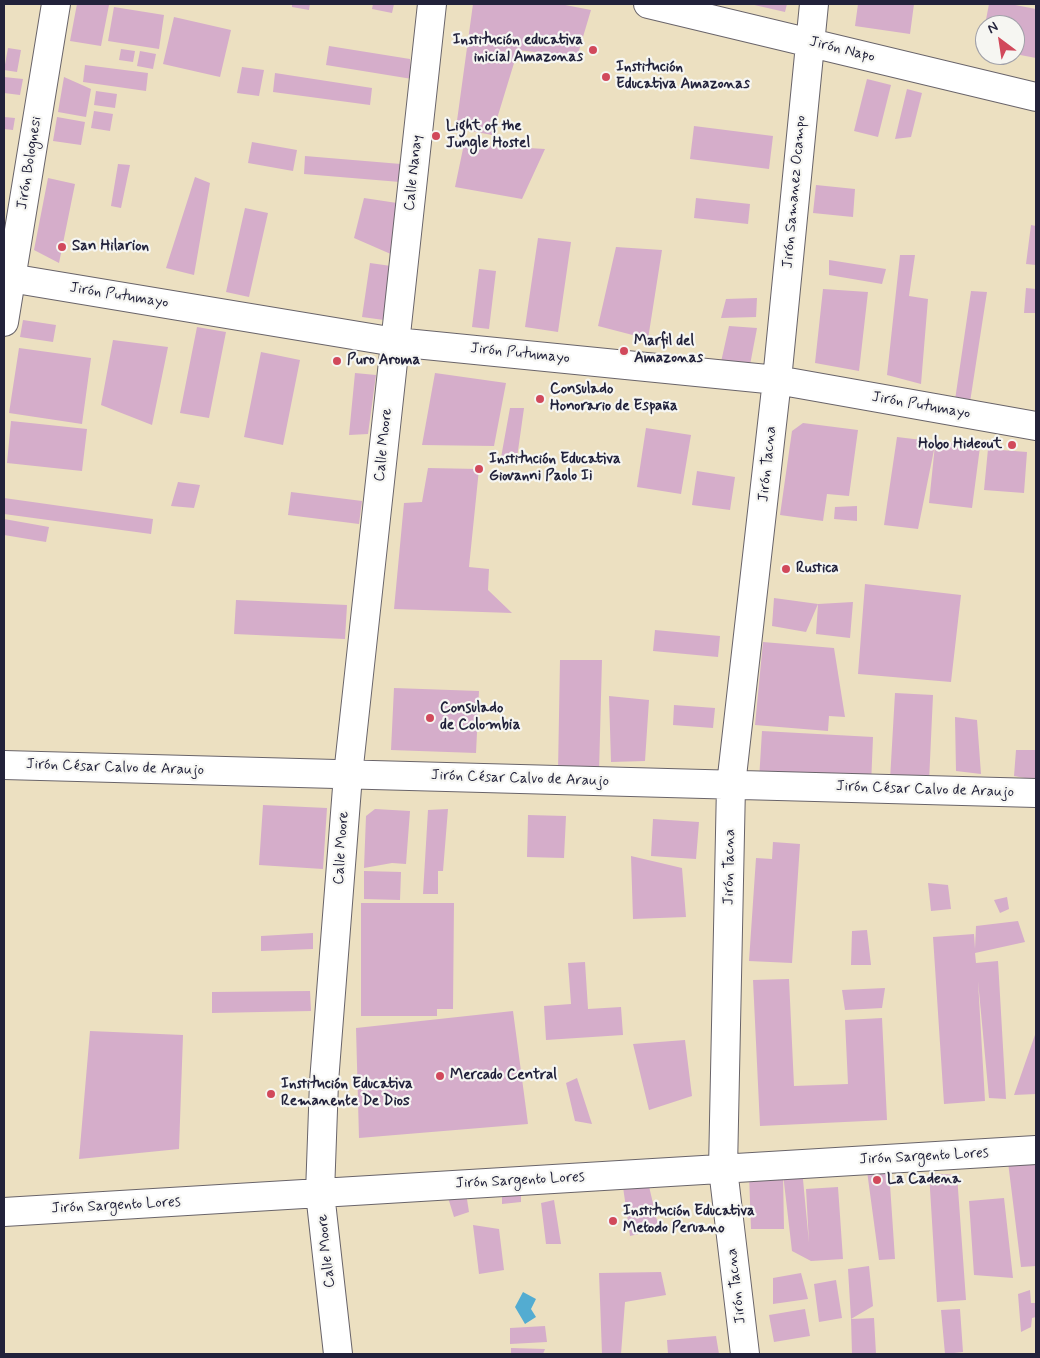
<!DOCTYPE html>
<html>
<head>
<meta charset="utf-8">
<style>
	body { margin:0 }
	#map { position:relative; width:1040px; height:1358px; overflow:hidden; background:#ece0c1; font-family:Mynerve,sans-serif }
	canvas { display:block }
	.frame { position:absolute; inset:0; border:5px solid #22223b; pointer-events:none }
	.north { position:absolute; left:975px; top:15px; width:50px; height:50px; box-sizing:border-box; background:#f6f6f2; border:1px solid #a1a1a9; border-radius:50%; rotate:329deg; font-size:14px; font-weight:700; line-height:20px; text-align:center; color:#22223b }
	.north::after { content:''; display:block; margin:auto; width:18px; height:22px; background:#d1495b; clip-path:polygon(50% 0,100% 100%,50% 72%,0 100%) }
</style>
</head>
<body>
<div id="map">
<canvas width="1040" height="1358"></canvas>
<div class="frame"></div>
<div class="north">N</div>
</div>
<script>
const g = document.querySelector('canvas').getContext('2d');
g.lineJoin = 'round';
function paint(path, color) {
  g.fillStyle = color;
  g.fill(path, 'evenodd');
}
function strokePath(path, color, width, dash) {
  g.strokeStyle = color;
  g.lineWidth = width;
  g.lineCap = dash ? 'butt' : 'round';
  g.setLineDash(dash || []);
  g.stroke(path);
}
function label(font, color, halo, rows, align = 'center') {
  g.font = font + ' Mynerve,sans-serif';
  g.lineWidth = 4.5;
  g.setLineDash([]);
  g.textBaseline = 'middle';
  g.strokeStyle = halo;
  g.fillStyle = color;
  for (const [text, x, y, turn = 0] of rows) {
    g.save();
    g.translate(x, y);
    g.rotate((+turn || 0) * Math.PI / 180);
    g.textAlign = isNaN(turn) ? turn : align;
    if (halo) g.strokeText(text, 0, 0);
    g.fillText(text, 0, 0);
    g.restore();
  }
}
const water = new Path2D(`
	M523,1292L536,1299L531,1309L536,1317L525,1324L515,1307Z`);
const building = new Path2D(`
	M77,4H100L109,5L101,46L70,41Z
	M292,4H310L309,10L292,7Z
	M373,4H394L392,13L372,9Z
	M473,4H560L591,10L577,57L518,50L492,135L456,128Z
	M750,4H787L785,12Z
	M858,4H914L910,34L855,26Z
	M989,4H1010L1036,9V58L1015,54V25H985Z
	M114,7L164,15L159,49L108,41Z
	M174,17L231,30L220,77L163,64Z
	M329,46L410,59L412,79L326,65Z
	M8,48L21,50L17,72L4,70Z
	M121,49L135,51L133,62L119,60Z
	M140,51L156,54L153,69L137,66Z
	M85,65L148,73L146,91L83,82Z
	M242,67L264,70L259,96L237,93Z
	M275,73L372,88L370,105L273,92Z
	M4,77L23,79L20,95L4,93Z
	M64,77L91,89L86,117L58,112Z
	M867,79L891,85L878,137L854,131Z
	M907,89L922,93L911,137L895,139Z
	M96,91L117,94L115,108L94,105Z
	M94,111L113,114L110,131L91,128Z
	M4,117L15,118L13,130L4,129Z
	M57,117L85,122L81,145L53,141Z
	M694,126L773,136L769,169L690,159Z
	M252,142L297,150L293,171L248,163Z
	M464,144L545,149L522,199L455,187Z
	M305,156L401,164L400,182L304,174Z
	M118,164L130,165L121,208L111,206Z
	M195,177L210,183L194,275L166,268Z
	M48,178L75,184L59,263L34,250Z
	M816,185L855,189L853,217L813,213Z
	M364,198L397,203L393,255L354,238Z
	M696,198L750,204L748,224L694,218Z
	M245,208L268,213L249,297L226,292Z
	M1031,225L1036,226V265L1026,264Z
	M538,238L571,242L558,332L525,327Z
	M616,247L662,250L648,339L598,326Z
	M900,255H915L909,296L928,299L921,384L887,375Z
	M829,260L886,269L882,284L829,275Z
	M370,263L391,266L384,320L362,317Z
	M479,269L496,271L489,329L472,327Z
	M1026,288L1036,289V313H1024Z
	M823,289L868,292L859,371L815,363Z
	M971,291L987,292L970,402L955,400Z
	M757,298L756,317L721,318L726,299Z
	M23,320L56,325L53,342L20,337Z
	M729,326L757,328L750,365L721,362Z
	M197,327L226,332L209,418L180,413Z
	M113,340L168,347L152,425L101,405Z
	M19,348L91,358L82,424L9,413Z
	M261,352L300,360L283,445L244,437Z
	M355,373L376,375L368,434L349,435Z
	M435,373L506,383L494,446L422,445Z
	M510,408H524L516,465L500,463Z
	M11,421L87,429L82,471L7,463Z
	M803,423L858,430L849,496L827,494L823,521L780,515L792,431Z
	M646,428L691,435L681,494L637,487Z
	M897,437L980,447L972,508L929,503L935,445L918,529L884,525Z
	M988,449L1027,452L1024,493L984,490Z
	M428,468L479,469L469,567L489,569L488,590L512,613L394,609L404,503L422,502Z
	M697,471L735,477L730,510L692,505Z
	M178,482L200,485L194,508L171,506Z
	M291,492L362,501L359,524L288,515Z
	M4,498L153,519L151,534L4,514Z
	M857,506V521L834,519L835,507Z
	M4,519L49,527L46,542L4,535Z
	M865,584L961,595L951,682L858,674Z
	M774,598L818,604L806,632L772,626Z
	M236,600L347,605L345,639L234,634Z
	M853,602L850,638L816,634L818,604Z
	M655,630L720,636L718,657L653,651Z
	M763,642L834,648L845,717L829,716L828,731L755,725Z
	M560,660H602L599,772L558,771Z
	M394,688L479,691L476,753L391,750Z
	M895,693L933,695L929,782L890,780Z
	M609,696L649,700L645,761L611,762Z
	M674,705L715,708L713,728L673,725Z
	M955,717L977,720L981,774L956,771Z
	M762,731L873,737L871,785L759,780Z
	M1016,750H1036V780L1014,776Z
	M263,805L327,808L323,869L259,865Z
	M375,809L410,811L406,864L392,863L364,868L366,816Z
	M448,809L443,871H438V894H423L428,810Z
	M528,815L566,816L564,858L527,857Z
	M653,819L699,822L696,859L651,856Z
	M773,842L800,844L792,963L749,961L756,858L772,859Z
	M631,856L682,868L686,917L633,919Z
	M364,871L401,872L400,900L364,899Z
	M928,883L948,885L951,909L931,911Z
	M1007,897L1009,909L1000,913L994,900Z
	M361,903H454L453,1009H437V1016H361Z
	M1018,921L1025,942L975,953L976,963L998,961L1006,1099L989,1098L978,981L985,1101L944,1104L933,937L974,934L975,949L976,926Z
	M867,930L871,965H851L852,931Z
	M313,933V949L261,951V936Z
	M585,962L588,1009L621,1007L623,1035L546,1040L544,1006L571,1004L568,963Z
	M789,979L794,1086L848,1084L845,1020L882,1018L887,1120L760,1126L753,980Z
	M885,988L882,1008L845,1010L842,990Z
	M310,991L311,1011L212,1013V992Z
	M513,1011L528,1124L359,1138L356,1028Z
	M90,1031L183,1035L179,1149L79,1159Z
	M1036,1032V1094L1014,1095Z
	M685,1040L692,1096L649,1110L633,1044Z
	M577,1078L592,1124L575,1121L566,1083Z
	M1036,1153V1266L1021,1267L1007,1154Z
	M802,1169L809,1243L806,1189L838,1187L843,1259L811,1261L792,1251L783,1174L784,1229H751L749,1174Z
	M889,1170L895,1259L879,1260L867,1171Z
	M929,1173L957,1175L966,1300L937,1302Z
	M622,1180L648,1182L659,1229L630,1236Z
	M521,1188V1202L502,1204V1191Z
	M446,1191L466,1193L469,1212L454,1217Z
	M1004,1198L1013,1278L974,1275L969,1201Z
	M554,1200L561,1244H546L541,1203Z
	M473,1225L499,1229L504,1270L479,1274Z
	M869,1266L873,1306L851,1319L874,1318L876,1354H852L851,1319L848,1269Z
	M661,1272L666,1295L625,1302L621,1354H602L599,1273Z
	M801,1273L808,1299L773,1304V1278Z
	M836,1280L842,1318L819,1322L814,1284Z
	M1030,1290L1031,1303H1036V1317L1032,1318L1031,1327L1021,1332L1018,1294Z
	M805,1309L810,1336L774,1342L769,1315Z
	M960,1309L963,1352L945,1354L941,1310Z
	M545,1326L547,1342L510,1344V1328Z
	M716,1336L719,1354H668L667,1340Z
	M511,1348L545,1349L543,1354H511Z`);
const minor = new Path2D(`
	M648,4L1036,97
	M4,277L395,342L777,380L1036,426
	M4,322L56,4
	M4,765L1036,793
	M4,1212L1036,1150
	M338,1354L320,1193L324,1082L348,775L432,4
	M745,1354L723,1169L731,785L777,380L814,4`);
const markers = [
	[593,50,5,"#d1495b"],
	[606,77,5,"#d1495b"],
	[436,136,5,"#d1495b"],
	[62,247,5,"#d1495b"],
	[624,351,5,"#d1495b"],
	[337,361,5,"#d1495b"],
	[540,399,5,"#d1495b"],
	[1012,445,5,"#d1495b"],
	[479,469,5,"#d1495b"],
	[786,569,5,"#d1495b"],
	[430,718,5,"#d1495b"],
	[440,1076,5,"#d1495b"],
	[271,1094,5,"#d1495b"],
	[877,1180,5,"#d1495b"],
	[613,1221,5,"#d1495b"]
];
const poiNames = [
	["Institución educativa",583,41,"right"],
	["inicial Amazonas",583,58,"right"],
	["Institución",616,68],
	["Educativa Amazonas",616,85],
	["Light of the",446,127],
	["Jungle Hostel",446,144],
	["San Hilarion",72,247],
	["Marfil del",634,342],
	["Amazonas",634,359],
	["Puro Aroma",347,361],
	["Consulado",550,390],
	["Honorario de España",550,407],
	["Hobo Hideout",1002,445,"right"],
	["Institución Educativa",489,460],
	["Giovanni Paolo Ii",489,477],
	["Rustica",796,569],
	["Consulado",440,709],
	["de Colombia",440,726],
	["Mercado Central",450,1076],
	["Institución Educativa",281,1085],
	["Remanente De Dios",281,1102],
	["La Cadena",887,1180],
	["Institución Educativa",623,1212],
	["Metodo Peruano",623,1229]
];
const streetNames = [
	["Jirón Napo",842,50,14],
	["Jirón Bolognesi",30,163,-81],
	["Calle Nanay",414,173,-84],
	["Jirón Samanez Ocampo",795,192,-85],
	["Jirón Putumayo",119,296,9],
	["Jirón Putumayo",520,354,6],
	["Jirón Putumayo",921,406,10],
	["Calle Moore",384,445,-84],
	["Jirón Tacna",768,464,-84],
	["Jirón César Calvo de Araujo",115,768,2],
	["Jirón César Calvo de Araujo",520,779,2],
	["Jirón César Calvo de Araujo",925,790,2],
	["Calle Moore",342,848,-86],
	["Jirón Tacna",730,867,-89],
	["Jirón Sargento Lores",924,1157,-3],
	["Jirón Sargento Lores",520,1181,-3],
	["Jirón Sargento Lores",116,1206,-3],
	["Calle Moore",327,1251,-96],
	["Jirón Tacna",737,1286,-97]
];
paint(water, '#53acd1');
paint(building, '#d5adca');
strokePath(minor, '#69646a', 30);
strokePath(minor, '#fff', 28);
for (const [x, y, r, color] of markers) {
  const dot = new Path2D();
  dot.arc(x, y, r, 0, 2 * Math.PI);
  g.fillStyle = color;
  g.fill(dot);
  strokePath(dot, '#f6f6f2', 2);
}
label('bold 15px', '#22223b', '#f6f6f2', poiNames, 'left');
label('15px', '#22223b', '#f6f6f2', streetNames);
</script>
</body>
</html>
